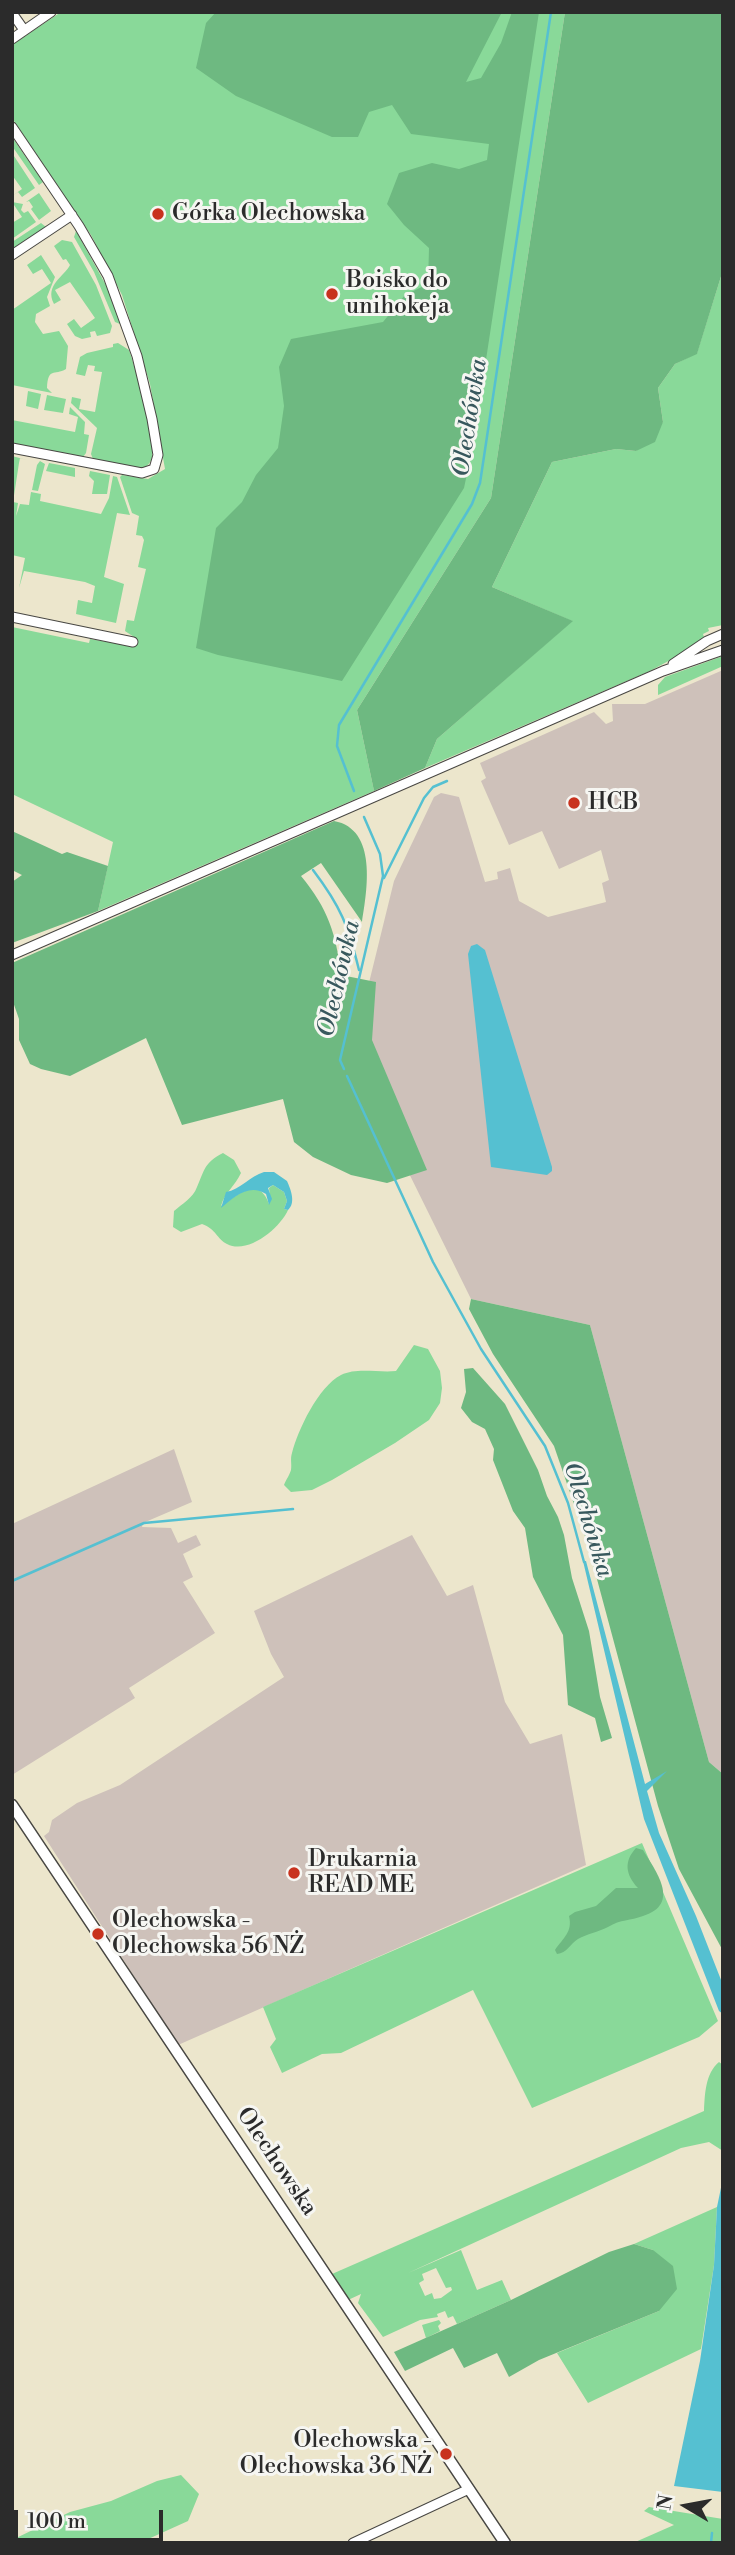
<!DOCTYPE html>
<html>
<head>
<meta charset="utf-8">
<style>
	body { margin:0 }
	#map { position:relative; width:735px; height:2555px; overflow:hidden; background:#ece6cc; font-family:"Libre Bodoni",serif }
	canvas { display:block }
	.frame { position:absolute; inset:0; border:14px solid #2b2b2b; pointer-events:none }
	.north { position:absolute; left:651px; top:2471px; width:70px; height:70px; -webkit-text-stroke:5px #f6f6f2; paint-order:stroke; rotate:280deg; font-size:19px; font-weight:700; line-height:28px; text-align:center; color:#2b2b2b }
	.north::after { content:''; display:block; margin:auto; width:24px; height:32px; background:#2b2b2b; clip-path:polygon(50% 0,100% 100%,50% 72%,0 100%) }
	.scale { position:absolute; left:14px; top:2510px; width:149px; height:32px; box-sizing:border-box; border:4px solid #2b2b2b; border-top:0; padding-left:9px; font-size:21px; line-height:24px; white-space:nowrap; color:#2b2b2b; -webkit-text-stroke:5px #f6f6f2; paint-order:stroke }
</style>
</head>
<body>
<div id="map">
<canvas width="735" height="2555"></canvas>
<div class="frame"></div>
<div class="north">N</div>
<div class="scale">100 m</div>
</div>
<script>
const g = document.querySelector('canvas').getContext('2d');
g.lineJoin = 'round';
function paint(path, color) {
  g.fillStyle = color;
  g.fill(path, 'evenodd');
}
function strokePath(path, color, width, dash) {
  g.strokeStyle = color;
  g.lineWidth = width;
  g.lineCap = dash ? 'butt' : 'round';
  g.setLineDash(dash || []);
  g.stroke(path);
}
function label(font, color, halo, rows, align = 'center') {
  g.font = font + ' "Libre Bodoni",serif';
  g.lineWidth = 6;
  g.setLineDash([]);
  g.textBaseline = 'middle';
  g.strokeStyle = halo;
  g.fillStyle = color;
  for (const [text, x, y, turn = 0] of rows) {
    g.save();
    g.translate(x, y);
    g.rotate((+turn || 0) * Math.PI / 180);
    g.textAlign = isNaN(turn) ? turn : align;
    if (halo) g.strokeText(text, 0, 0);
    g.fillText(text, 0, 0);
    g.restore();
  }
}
const industrial = new Path2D(`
	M723,670V1774L709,1762L590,1325L471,1299L351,1056L394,881L434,797L441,793L459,797L485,882L498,879L497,872L510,868L519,901L548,917L606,902L602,883L609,880L601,850L559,869L542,831L509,845L481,781L486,778L480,763L594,712L606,724L613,721L612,704H645Z
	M174,1449L192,1502L143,1523L142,1527L171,1528L178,1543L196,1535L201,1545L183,1554L193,1577L183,1582L215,1633L129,1688L135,1698L12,1775V1524Z
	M412,1535L447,1596L473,1585L505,1702L530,1744L562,1734L586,1865L178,2045L44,1836L49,1832L52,1820L77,1803L120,1785L284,1677L271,1654L254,1611Z`);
const green = new Path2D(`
	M61,12H565L491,498L357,710L374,791L98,911L113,842L12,794V627L89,643L90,639L131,646L134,637L125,631L127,620L134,621L146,569L138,567L144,540L142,536L136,535L139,516L132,513L120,477L122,475L148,479L165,469L150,384L122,295L91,235L12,118V45Z
	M12,137L43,182L39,185L12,146Z
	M12,153L35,188L22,197L18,192L12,196L22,189L12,175Z
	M39,193L51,211L39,220L31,209L33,207L29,201L26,202Z
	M12,202L23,204L21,210L24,213L28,211L36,222L12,239V223L22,217Z
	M41,223L46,227L12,250V242Z
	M76,231L107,287L120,324L115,322L94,272L74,237Z
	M62,240L72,242L96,285L112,326L110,333L97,336L95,331L90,332L91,337L82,339L75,336L67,324L74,319L81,328L95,318L70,282L55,290L61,300L54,304C44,285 65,276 70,265L66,259L63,260L54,246Z
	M41,255L55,277L47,297L50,306L36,314L35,322L43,334L59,331L68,346L66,369C54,376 48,367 47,388L52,393L12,385V310L51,283L42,269L33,274L27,265Z
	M723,270V625L708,628L709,631L703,634L704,637L674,658L650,671L425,768L437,739L572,621L492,587L552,462L616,449L636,451L663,422L658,388L675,364L697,353Z
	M118,343L129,350C136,369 155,439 152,457C151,463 147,466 142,469L93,459L91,454L97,428L71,403L72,397L81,399L79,409L95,412L102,372L94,371L95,366L88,365L85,376L76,374L80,357L87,353L113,347V344Z
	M28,391L41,394L38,409L26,406Z
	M47,395L66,399L63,413L44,410Z
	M70,407L85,422L84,434L89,435L86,453L83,457L12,443V420L75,432L78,417L69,414Z
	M12,456L27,460L20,458L19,463L13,502L18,503L16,516L20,504L29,505L31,492L41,494L40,501L101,514L109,498L113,476L117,477L130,515L117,513L104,577L124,584L116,623L76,614L78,600L92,603L95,586L85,582L24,571L19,588L25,558L12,555Z
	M40,461L45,464L38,491L32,490L37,465Z
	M49,463L75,468V477L46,471Z
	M90,471L110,475L107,494H92L94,481L89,476Z
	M723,656V666L658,695V685L665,677Z
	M223,1153L234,1160L241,1173C235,1186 225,1192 221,1206C237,1195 259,1175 269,1204L270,1196L269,1188L273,1185L284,1192L287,1201L284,1209L288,1210C280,1228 248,1255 227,1244C217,1239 216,1229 202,1224L181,1232L173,1227L174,1211C182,1204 193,1198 197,1187C205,1169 204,1163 223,1153Z
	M414,1345L428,1349L440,1371L442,1388L440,1403L429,1420L395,1443L332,1480L312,1490L291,1492L284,1485C286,1480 290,1474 291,1470C292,1464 290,1459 292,1453C298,1430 318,1387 341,1375C357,1367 378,1373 396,1371Z
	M642,1843L718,2021L699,2037L532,2108L473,1990L341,2053L322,2054L282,2073L270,2047L276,2039L263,2007Z
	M719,2062L723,2065V2151L709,2142L681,2148L408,2273L461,2250L477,2290L502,2280L511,2300L457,2324L453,2316L448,2318L445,2311L437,2314L438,2317L420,2320L383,2337L358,2303L361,2294L348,2300L332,2274L704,2111C705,2094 705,2074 719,2062ZM436,2268L446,2288L451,2287L452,2290L441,2298L434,2299L432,2293L425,2296L419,2283L424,2280L422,2274Z
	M717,2207L714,2265L701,2349L588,2403L557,2353L659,2311L653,2250L634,2244Z
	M439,2320L441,2323L438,2326L440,2331L426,2338L422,2325Z
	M181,2475L199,2494L188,2521L146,2540L133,2543H12V2540L70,2512L111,2501L157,2481Z
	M649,2507L723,2519L722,2543H633L674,2525L644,2511Z`);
const forest = new Path2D(`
	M216,12H502L466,82L481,78L501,43L512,12H539L473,445L464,488L342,681L218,655L196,648L216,528L242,502L256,475L278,448L284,406L279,367L291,339L383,322L405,295L428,284L429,248L404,225L387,204L399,173L432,163L459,169L487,160L489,144L411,134L392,105L369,112L358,137H332L236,96L196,68L206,23Z
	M565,12H721L723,270L697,354L675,364L658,388L663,422L655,442L636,451L616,449L552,462L492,587L573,621L437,739L425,768L374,791L357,710L491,498Z
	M334,821C378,829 367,891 362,922L321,863L301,876C328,909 336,933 341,975L376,982L372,1040L427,1170L387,1183L351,1175L313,1157L294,1142L283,1099L182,1125L146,1038L70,1076L41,1069L30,1064L19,1040V1019L12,999V963Z
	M12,831L62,854L67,852L108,866L98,911L12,943V882L22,875L12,870Z
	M471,1299L590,1325L709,1762L723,1774V1951L679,1869L658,1806L587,1542L554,1446L493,1354L469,1309Z
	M473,1368L505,1404L538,1470L547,1496L558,1517L564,1535L572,1578L589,1631L600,1697L612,1738L601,1742L595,1718L568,1705L563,1635L533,1577L525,1528L513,1511L493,1460L494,1449L485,1429L472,1422L461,1408L466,1392L464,1369Z
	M636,1848L643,1850C655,1870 682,1904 643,1916C630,1921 621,1919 608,1927C598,1932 587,1934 578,1939C570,1944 567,1953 557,1954L555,1950C563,1938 573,1932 569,1916L575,1912L596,1906L616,1888H638C625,1874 624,1861 636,1848Z
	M634,2244L653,2250L673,2266L677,2289L659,2311L539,2360L509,2377L497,2353L464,2368L453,2348L405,2371L394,2352L511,2300L609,2252Z`);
const water = new Path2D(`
	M477,944L485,950L552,1167V1171L547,1175L491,1167L468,954L471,946Z
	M264,1172H274L287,1181C291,1190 296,1203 288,1210L284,1209L287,1201L284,1192L273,1185L268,1188L272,1199L269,1205L266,1194C249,1183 234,1197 221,1208L226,1192C240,1190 250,1176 264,1172Z
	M583,1561H586L645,1784L667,1771L647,1791L659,1833L696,1916L723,1985V2014L719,2011L644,1819Z
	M723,2178V2492L674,2486L700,2361L714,2265L717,2207Z`);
const stream = new Path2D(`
	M354,791L337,746L339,725L472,504L480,483L551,12
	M313,870C341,907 348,925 359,970
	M384,878L424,798L433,787L447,781
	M344,1069L340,1060L383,876L380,854L364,817
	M347,1076L433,1262L481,1349L545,1446L568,1503L584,1562
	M12,1581L144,1523L293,1509
	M711,2543L712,2533`);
const minor = new Path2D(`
	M12,13L24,30
	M12,39L51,12
	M12,127L79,226L108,276L137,356L152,419L158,455L154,469L142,473L12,448
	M12,255L72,215
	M12,617L133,642
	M673,664L707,641L723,634
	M12,955L663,671L723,650
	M353,2543L469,2489`);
const tertiary = new Path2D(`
	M12,1805L505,2543`);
const markers = [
	[158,214,7,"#c8321e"],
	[332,294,7,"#c8321e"],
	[574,803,7,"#c8321e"],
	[294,1873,7,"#c8321e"],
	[98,1934,7,"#c8321e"],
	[446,2454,7,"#c8321e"]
];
const poiNames = [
	["Górka Olechowska",172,214],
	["Boisko do",346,281],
	["unihokeja",346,307],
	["HCB",588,803],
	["Drukarnia",308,1860],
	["READ ME",308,1886],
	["Olechowska -",112,1921],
	["Olechowska 56 NŻ",112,1947],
	["Olechowska -",432,2441,"right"],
	["Olechowska 36 NŻ",432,2467,"right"]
];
const streetNames = [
	["Olechowska",276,2162,56]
];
const waterNames = [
	["Olechówka",471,418,-81],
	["Olechówka",340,979,-77],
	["Olechówka",587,1520,73]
];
paint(industrial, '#cec1ba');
paint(green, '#89d999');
paint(forest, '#6eb981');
paint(water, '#55c0d1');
strokePath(stream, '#55c0d1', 2.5);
strokePath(minor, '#484743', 11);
strokePath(tertiary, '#484743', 13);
strokePath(minor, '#fff', 9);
strokePath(tertiary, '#fff', 10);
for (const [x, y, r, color] of markers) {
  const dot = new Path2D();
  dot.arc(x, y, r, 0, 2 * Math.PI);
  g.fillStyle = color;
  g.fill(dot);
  strokePath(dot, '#f6f6f2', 2.5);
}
label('23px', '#2b2b2b', '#f6f6f2', poiNames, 'left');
label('23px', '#2b2b2b', '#f6f6f2', streetNames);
label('italic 24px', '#38585d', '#f6f6f2', waterNames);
</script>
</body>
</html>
